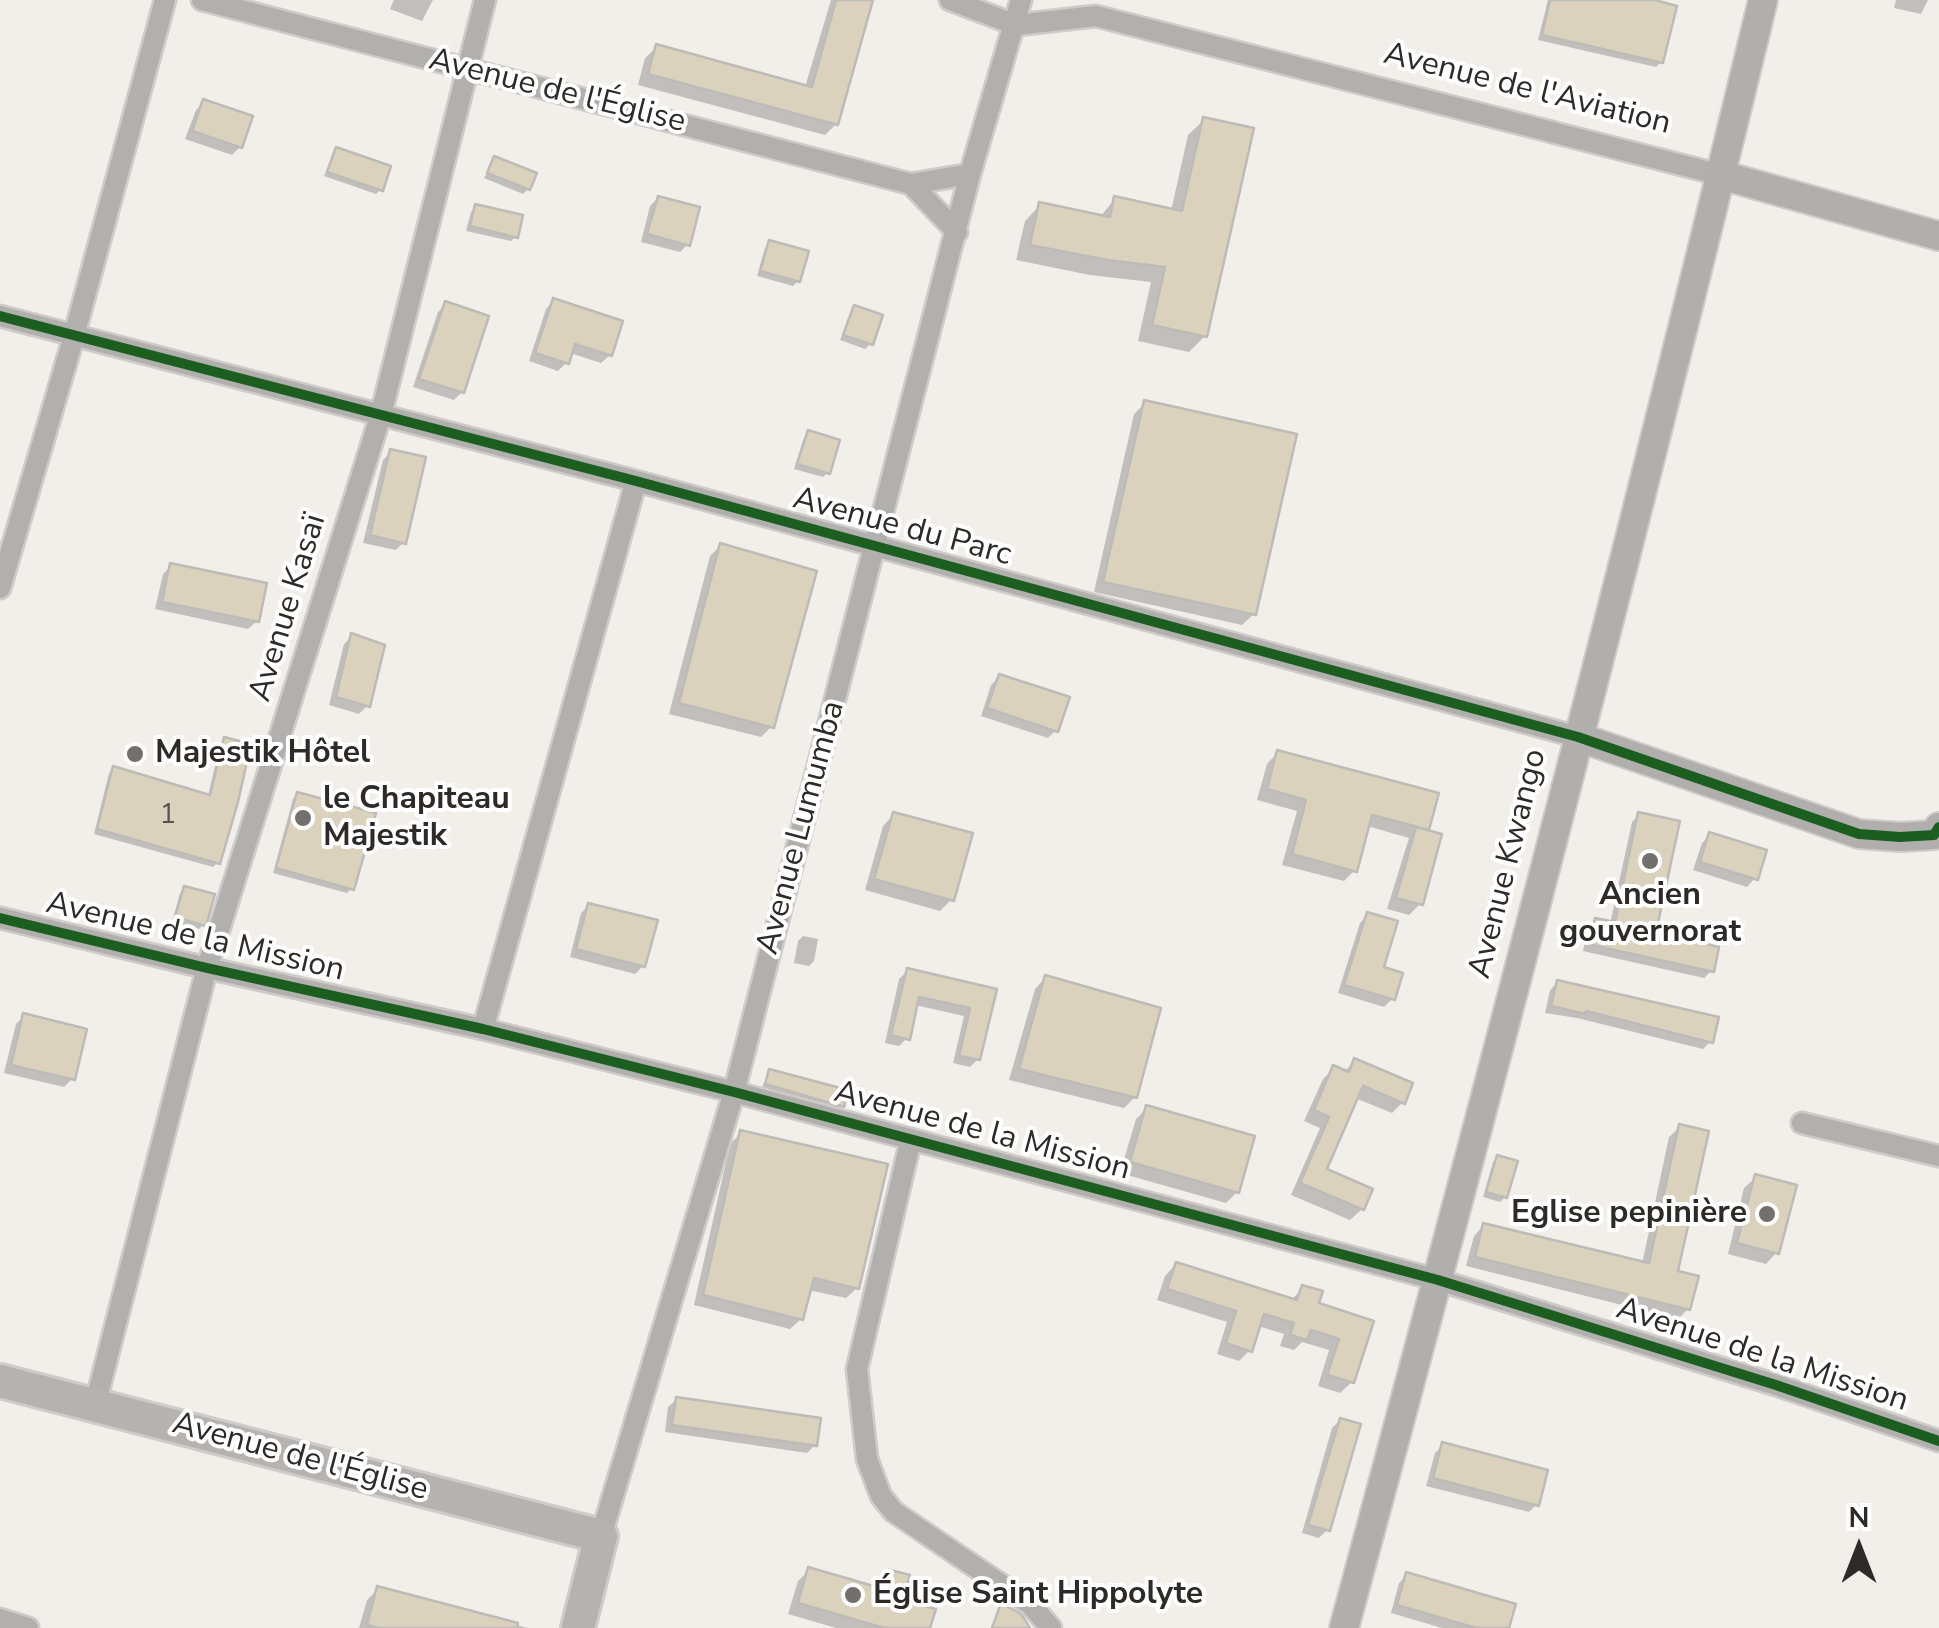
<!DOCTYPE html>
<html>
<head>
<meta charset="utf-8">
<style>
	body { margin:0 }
	#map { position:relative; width:1939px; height:1628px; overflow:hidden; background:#f2eeea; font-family:"Nunito Sans",sans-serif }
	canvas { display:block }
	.north { position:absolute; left:1809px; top:1498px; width:100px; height:100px; -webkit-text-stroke:8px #fff; paint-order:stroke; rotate:0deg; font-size:28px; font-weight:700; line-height:40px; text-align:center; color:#2e2a28 }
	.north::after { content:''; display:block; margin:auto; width:35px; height:45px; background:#2e2a28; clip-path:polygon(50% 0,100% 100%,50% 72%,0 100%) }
</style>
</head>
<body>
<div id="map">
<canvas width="1939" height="1628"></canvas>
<div class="north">N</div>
</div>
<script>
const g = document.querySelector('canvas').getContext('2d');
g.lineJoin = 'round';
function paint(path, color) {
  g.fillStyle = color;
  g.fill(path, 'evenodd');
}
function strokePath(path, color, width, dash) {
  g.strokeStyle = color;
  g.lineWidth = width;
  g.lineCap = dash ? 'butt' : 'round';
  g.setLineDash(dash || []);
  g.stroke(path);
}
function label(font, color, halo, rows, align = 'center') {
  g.font = font + ' "Nunito Sans",sans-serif';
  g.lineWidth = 8;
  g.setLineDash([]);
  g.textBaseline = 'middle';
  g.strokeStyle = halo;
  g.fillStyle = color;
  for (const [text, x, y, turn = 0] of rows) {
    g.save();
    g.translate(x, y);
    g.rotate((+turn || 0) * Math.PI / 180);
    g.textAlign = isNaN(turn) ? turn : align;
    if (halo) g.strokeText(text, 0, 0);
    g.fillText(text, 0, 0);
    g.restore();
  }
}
const shadow = new Path2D(`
	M394,0H433L422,21L390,9Z
	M831,0H870L836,124L825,135L638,85L645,58L657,47L805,87Z
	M1548,0H1645L1661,62L1656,67L1538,40Z
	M1896,0H1928L1921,14L1894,8Z
	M204,102L240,147L232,155L185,139L196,110Z
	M1204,120L1205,336L1189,352L1138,341L1151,282L1090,275L1016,260L1025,221L1040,205L1099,218L1115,199L1171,211L1188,135Z
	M336,150L381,189L376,194L324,176Z
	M495,159L528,189L523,194L484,178Z
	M658,198L688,244L680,252L641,242L650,206Z
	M476,207L516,236L511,241L466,231L471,212Z
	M770,243L798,281L793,286L757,276L765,248Z
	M554,301L610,355L601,363L570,353L566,363L558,371L529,361L546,309Z
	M446,304L462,392L454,400L413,387L438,312Z
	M854,308L870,344L865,349L840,340Z
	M1145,403L1254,614L1242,625L1094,592L1134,414Z
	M809,433L828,472L823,477L794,469L804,438Z
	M391,452L404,542L396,550L363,543L383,460Z
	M721,545L772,726L761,737L669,714L710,556Z
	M171,566L257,621L248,629L155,609L163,574Z
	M352,636L367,706L359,714L329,705L344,644Z
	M999,677L1056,730L1048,738L981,716L991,685Z
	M225,740L218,862L213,867L94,834L109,773L114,768L208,796L220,745Z
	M1278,752L1427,828L1424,831L1420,904L1409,915L1387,909L1409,838L1367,826L1355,870L1344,881L1282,865L1297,811L1257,800L1267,764Z
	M298,794L352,888L347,893L273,873L293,799Z
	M894,814L951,900L940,911L865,890L883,826Z
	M1639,815L1652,939L1711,971L1704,978L1583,951L1588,928L1595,920L1610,924L1632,822Z
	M1710,835L1755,878L1747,887L1693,870L1702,843Z
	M185,888L204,924L199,929L172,922L180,893Z
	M589,905L643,966L635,974L570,957L581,913Z
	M1368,915L1392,999L1384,1007L1338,993L1360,923Z
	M803,936L818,939L814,961L809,966L794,963L798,941Z
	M907,971L994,991L978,1059L970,1067L953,1063L964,1016L915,1005L907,1038L899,1046L885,1043L899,979Z
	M1046,977L1135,1097L1124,1108L1009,1080L1035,989Z
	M1557,983L1711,1041L1703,1049L1577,1018L1545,1013L1550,990Z
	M24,1016L72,1079L64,1087L4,1073L16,1024Z
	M1355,1061L1403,1102L1392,1113L1355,1098L1323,1171L1369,1191L1362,1209L1350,1220L1291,1195L1320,1128L1304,1121L1323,1079L1334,1068L1344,1072Z
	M770,1071L841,1106L836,1111L761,1089Z
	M1147,1108L1237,1192L1226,1203L1120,1173L1136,1119Z
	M1680,1127L1675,1272L1688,1309L1678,1319L1466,1266L1474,1236L1484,1225L1642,1264L1669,1137Z
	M741,1133L857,1288L846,1298L808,1290L801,1319L790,1329L694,1305L730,1144Z
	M1498,1158L1505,1197L1500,1202L1483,1197L1493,1162Z
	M1756,1177L1777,1252L1766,1264L1728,1254L1744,1188Z
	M1176,1264L1292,1299L1303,1288L1316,1305L1370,1322L1352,1382L1340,1393L1318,1386L1329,1350L1302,1342L1294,1350L1280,1346L1284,1334L1258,1326L1250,1350L1239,1361L1217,1354L1227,1322L1157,1300L1165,1276Z
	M677,1399L815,1445L807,1453L665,1432L668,1407Z
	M1340,1420L1327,1530L1319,1538L1302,1533L1332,1428Z
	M1443,1445L1537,1504L1529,1512L1426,1486L1435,1453Z
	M809,1570L878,1590L891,1572L900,1602L928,1628H836L788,1614L798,1581Z
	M1407,1575L1506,1628H1442L1391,1613L1399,1583Z
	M378,1589L528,1628H359L367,1600Z`);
const building = new Path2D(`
	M836,0H873L838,125L648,74L656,44L812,87Z
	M1550,0H1655L1677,6L1663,63L1542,35Z
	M203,99L253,116L242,148L192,131Z
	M1203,117L1254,128L1207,337L1152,325L1165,267L1107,260L1030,245L1039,202L1110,217L1114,196L1182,211Z
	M336,147L391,166L383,191L327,172Z
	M494,156L537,173L530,190L487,173Z
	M658,196L700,207L690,246L647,234Z
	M475,204L523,215L518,238L470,226Z
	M769,240L809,251L800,282L760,271Z
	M553,298L623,321L612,356L575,344L569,364L535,353Z
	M445,301L489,316L464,393L419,379Z
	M854,305L883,315L873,345L843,335Z
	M1144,400L1297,434L1256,615L1103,582Z
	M808,430L840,440L830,474L797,464Z
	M390,449L426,457L406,544L370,535Z
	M720,543L817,571L774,728L679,703Z
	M170,563L267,583L259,622L162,602Z
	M351,633L385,645L370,707L336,697Z
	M999,674L1070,697L1058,732L987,708Z
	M224,737L251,744L238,802L220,864L97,829L113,766L210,795Z
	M1277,750L1439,793L1429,830L1372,815L1357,872L1292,854L1306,800L1267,789Z
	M297,792L376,813L354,890L276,868Z
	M893,812L973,833L954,901L874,879Z
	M1638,812L1680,821L1655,937L1674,942L1676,937L1719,947L1714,972L1588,944L1595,918L1615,922Z
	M1416,827L1442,834L1423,905L1396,898Z
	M1709,832L1767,850L1758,880L1700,862Z
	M184,886L215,894L206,926L175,917Z
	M588,903L658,920L645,967L576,949Z
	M1367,912L1398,921L1384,967L1403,973L1395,1000L1344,985Z
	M907,968L997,989L980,1060L959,1056L970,1008L919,997L910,1040L891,1035Z
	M1045,975L1161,1008L1137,1098L1019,1069Z
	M1557,980L1719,1017L1713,1043L1586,1011L1585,1014L1551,1006Z
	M23,1013L87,1029L75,1080L11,1065Z
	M1354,1058L1413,1083L1405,1104L1363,1086L1327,1169L1373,1189L1364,1210L1300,1183L1329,1117L1314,1110L1333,1065L1349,1072Z
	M769,1069L848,1090L844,1107L765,1084Z
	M1146,1105L1255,1136L1239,1193L1130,1162Z
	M1679,1124L1709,1131L1678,1271L1699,1276L1690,1310L1475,1257L1483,1223L1649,1263Z
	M740,1130L888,1164L859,1289L814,1278L803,1320L703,1295Z
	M1497,1155L1518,1161L1507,1198L1486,1192Z
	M1755,1174L1797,1185L1779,1254L1737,1243Z
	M1176,1262L1297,1300L1302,1285L1323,1291L1319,1303L1374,1321L1354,1383L1327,1375L1339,1339L1311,1330L1307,1340L1290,1335L1294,1323L1264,1314L1252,1352L1226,1343L1236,1311L1167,1289Z
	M676,1397L821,1418L817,1446L672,1425Z
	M1340,1418L1361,1424L1330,1531L1308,1525Z
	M1442,1442L1548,1470L1539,1506L1433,1478Z
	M808,1567L884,1589L890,1570L910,1575L903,1600L936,1609L930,1628H884L798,1603Z
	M1406,1572L1516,1604L1509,1628H1476L1397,1605Z
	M377,1586L518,1623L517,1628H378L367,1625Z
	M1001,1603L1021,1614L1030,1628H992Z`);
const street = new Path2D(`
	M202,0L911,184L970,174
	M950,0L1016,25L1096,16L1721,175
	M911,184L957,232
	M0,316L636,481L1578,737
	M0,588L74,336L165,0
	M0,918L207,968L483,1029L734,1092L1438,1280L1776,1385L1939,1441
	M483,1029L636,481
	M1802,1123L1939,1156
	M911,1139L857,1369L867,1459L881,1496L894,1512L1030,1604L1051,1628
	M95,1405L207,968L381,414L485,0
	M601,1536L734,1092L970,174L1021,0
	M0,1619L28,1628`);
const secondary = new Path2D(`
	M1721,175L1939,236
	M1578,737L1859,834L1900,837L1934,835L1939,827
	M1344,1628C1490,1087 1632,545 1763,0`);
const primary = new Path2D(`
	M0,1381L601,1536L578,1628`);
const cycleway = new Path2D(`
	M0,316L636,481L1578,737L1859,834L1900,837L1934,835L1939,827
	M0,918L207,968L483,1029L734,1092L1438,1280L1776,1385L1939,1441`);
const markers = [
	[135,754,10,"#736f6c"],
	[303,818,10,"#736f6c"],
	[1650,861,10,"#736f6c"],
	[1767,1214,10,"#736f6c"],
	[853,1595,10,"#736f6c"]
];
const numberNames = [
	["1",168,816]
];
const streetNames = [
	["Avenue de l'Aviation",1527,90,14],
	["Avenue de l'Église",557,92,14],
	["Avenue du Parc",902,528,15],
	["Avenue Kasaï",289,608,-73],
	["Avenue Lumumba",802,828,-75],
	["Avenue Kwango",1509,864,-76],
	["Avenue de la Mission",195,938,13],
	["Avenue de la Mission",982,1132,15],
	["Avenue de la Mission",1762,1356,18],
	["Avenue de l'Église",300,1458,15]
];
const poiNames = [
	["Majestik Hôtel",155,754],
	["le Chapiteau",323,800],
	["Majestik",323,837],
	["Ancien",1650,896,"center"],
	["gouvernorat",1650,933,"center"],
	["Eglise pepinière",1747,1214,"right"],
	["Église Saint Hippolyte",873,1595]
];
paint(shadow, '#0003');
paint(building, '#dbd2bd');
strokePath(building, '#bdbbb7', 2.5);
strokePath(street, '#cecbc8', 25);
strokePath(secondary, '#cecbc8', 32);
strokePath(primary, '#cecbc8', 38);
strokePath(street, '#b1b0ae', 20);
strokePath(secondary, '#b1aeae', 28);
strokePath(primary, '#b6b2b0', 32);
strokePath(cycleway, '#1b5e20', 10);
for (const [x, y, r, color] of markers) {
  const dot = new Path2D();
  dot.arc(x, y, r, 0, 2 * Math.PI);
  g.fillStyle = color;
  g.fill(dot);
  strokePath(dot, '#fff', 4);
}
label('28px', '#59544d', null, numberNames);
label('32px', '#2e2a28', '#fff', streetNames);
label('bold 32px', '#2e2a28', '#fff', poiNames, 'left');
</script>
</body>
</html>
